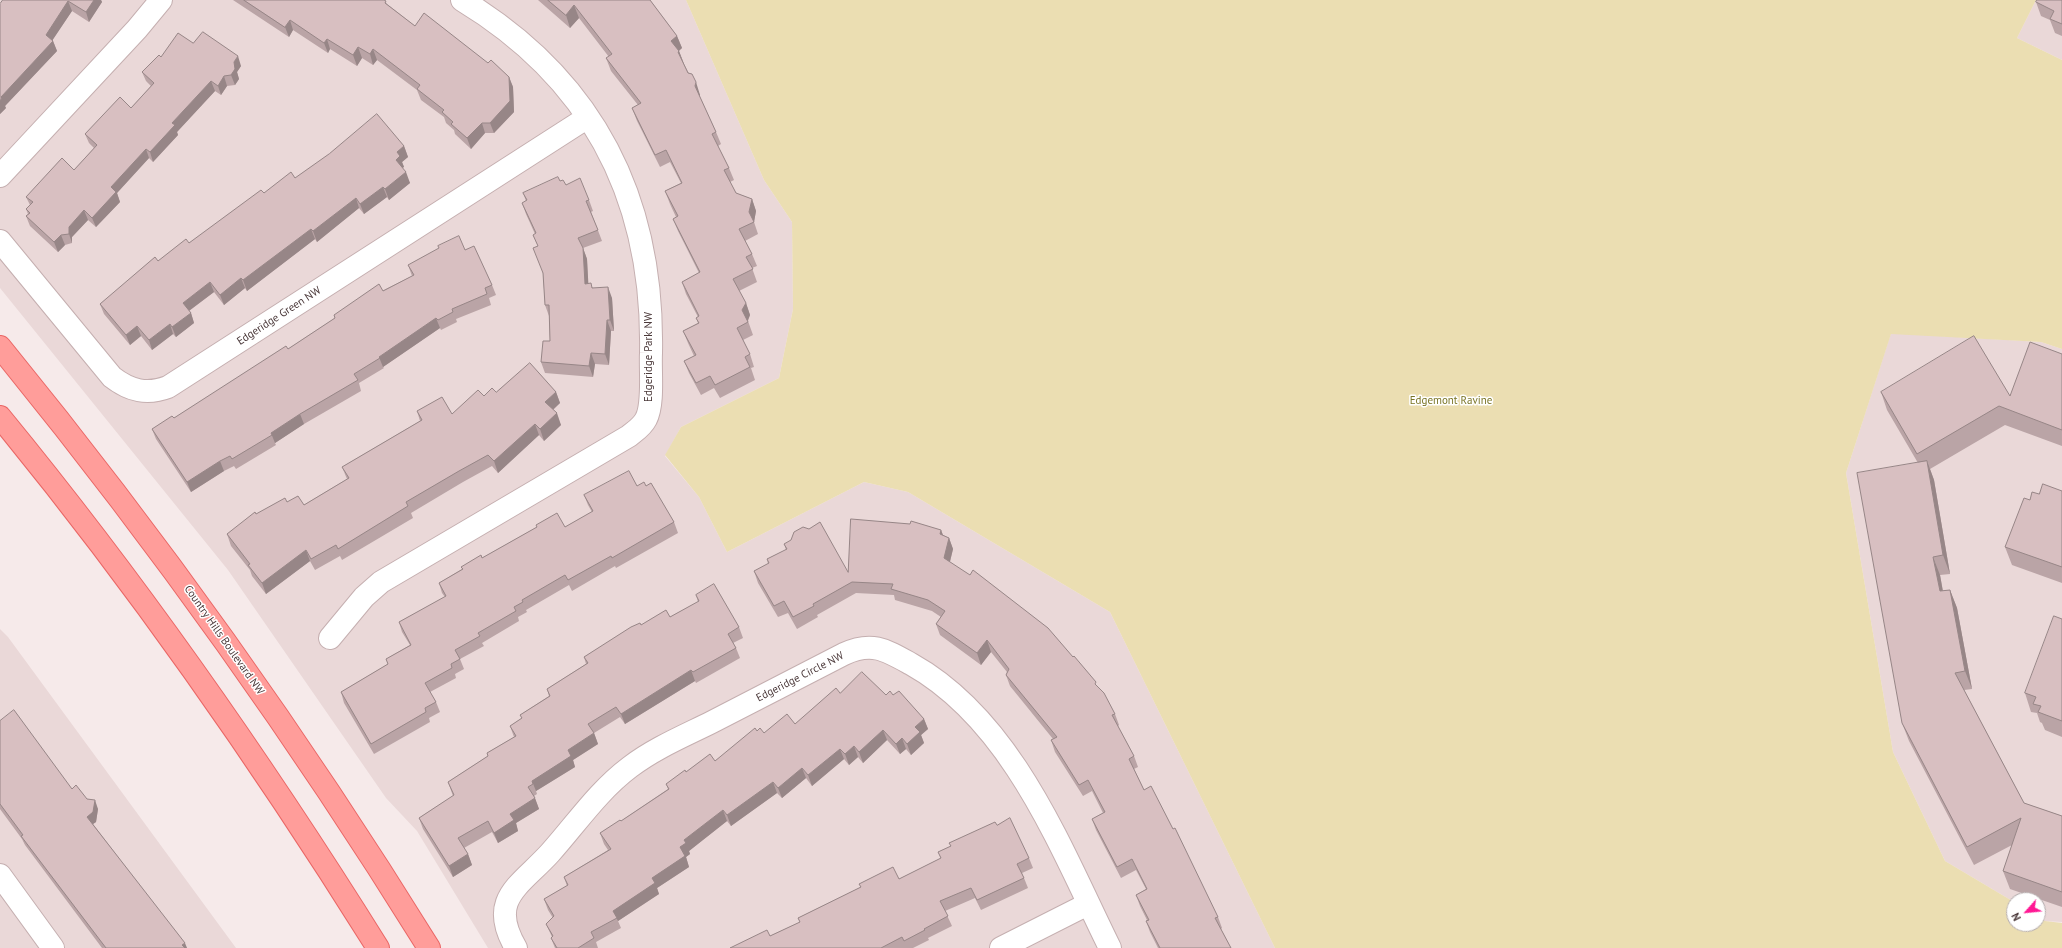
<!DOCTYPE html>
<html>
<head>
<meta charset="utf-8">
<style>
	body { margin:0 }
	#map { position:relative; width:2062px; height:948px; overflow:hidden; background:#f6eaea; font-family:"PT Sans",sans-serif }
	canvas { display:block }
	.north { position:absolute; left:2006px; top:892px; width:40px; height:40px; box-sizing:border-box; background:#fff; border:1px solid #b7afb0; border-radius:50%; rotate:243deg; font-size:11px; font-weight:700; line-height:16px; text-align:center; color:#4a3839 }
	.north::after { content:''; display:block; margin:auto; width:14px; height:18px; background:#ff1894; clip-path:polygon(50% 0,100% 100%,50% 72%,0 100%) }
</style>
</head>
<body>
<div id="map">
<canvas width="2062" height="948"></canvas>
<div class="north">N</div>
</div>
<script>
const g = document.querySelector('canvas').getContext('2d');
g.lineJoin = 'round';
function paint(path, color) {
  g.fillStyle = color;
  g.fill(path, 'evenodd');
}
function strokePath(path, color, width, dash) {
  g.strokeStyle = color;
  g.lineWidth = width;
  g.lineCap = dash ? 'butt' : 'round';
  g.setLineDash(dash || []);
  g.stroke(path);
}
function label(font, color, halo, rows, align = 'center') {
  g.font = font + ' "PT Sans",sans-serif';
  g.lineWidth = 3;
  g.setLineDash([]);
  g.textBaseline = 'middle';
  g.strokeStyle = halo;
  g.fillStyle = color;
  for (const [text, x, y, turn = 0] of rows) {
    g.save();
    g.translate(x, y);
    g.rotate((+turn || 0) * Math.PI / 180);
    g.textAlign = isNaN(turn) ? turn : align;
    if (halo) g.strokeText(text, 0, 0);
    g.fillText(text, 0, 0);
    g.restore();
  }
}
const residential = new Path2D(`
	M0,0H686L764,180L792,222L793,309L779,378L681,427L665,456L699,497L727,552L864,482L908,492L1110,612L1275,948H488L417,831L386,798L228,570L0,288Z
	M2036,0H2062V60L2017,38Z
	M1891,333L2041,342L2062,349V922L2045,921L2038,917V900H2014V902L1945,861L1893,752L1846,473Z
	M0,629L8,637L236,948H0Z`);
const green = new Path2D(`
	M686,0H2036L2017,38L2062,60V349L2041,342L1891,334L1846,473L1893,752L1945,861L2014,902V924H2038V917L2045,921L2062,923V948H1275L1110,612L908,492L864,482L727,552L699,497L665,455L681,427L779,378L793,309L792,222L764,180Z`);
const minor = new Path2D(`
	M0,176L137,29L161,0
	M0,241L112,377C130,391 147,395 168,387L588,117
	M330,638L364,597L381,582L629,436C635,431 642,427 646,419C654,404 650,371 651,353C654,200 594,80 462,0
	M0,875L53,948
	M516,948C487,899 520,886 550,853C576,824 598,791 630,767C655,748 684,736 712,722C756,699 800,677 844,654C872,641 886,650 911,664C1013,721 1061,849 1110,948
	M1001,948L1088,904`);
const major = new Path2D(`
	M0,347C156,538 299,738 429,948
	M0,417C138,585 263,764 378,948`);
const wall = new Path2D(`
	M3,0H101L102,2L89,22L72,11L52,40L53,41L57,51L5,106L6,108L0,114Z
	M233,0H384L387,4L415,26L488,63L509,77L513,87L514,112L494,133H485L471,149L455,134L454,130L446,123L444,117L421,100L417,90L377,60L373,65L362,58L357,66L330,49L328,53L293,30L289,37Z
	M538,0H650L677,36L682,48L679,51L684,64L700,95V97L716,132L721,144L718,146L729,168L734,180L730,182L736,193L752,199L756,211L754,222L758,234L745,241L752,254L757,266L752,268L757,282L739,291L746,303L750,315L748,321L753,335L743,340L750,354L754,367L751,368L755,380L720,398L714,388L701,395L689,373L684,361L694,356L688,343L683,331L698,323L696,318L698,317L686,294L682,282L699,273L678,231L673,219L676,217L670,204L665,191L681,183L670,162L660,167L637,121L632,108L638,105L611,71L606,58L609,57L579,18L570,28Z
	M2062,0V36L2055,33L2050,20L2041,16L2036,2Z
	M193,43L241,66L237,72L239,79L235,85L227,86L221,95L215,91L177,132L178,135L153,162L149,158L117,193L120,202L96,227L88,220L72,237V243L65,245L58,252L30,226L26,216L28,214L26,209L30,205L26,197L74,170L94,148L89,143L85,134L131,108L151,86L146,81L142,72L161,57Z
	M404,146L408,157L402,162L404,167L402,168L410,183L389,200L387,197L364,214L359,208L317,242L315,239L247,291L245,288L224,305L214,292L189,311L191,313L194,323L176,337L173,334L152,350L141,336L130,345L104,314L100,304L158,261L189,243L264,193L295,178Z
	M560,181L589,200L593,211L591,212L602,241L583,248L587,259L588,284L593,288L612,298L614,331H611L609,365L595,364L593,377L545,373L541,362L550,341L549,316L545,305L543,274L538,246L533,235L535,234L526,214L522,203L526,201L523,193Z
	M465,250L492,285L496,295L489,298L491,305L456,319L457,322L441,330L440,328L383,367L384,368L359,383L361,391L304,424L275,443L276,445L236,469L234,466L224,471L191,492L156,439L152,429L174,418L288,349L335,318L334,315L412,276L408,265Z
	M2062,354V446L2005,425L1930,469L1934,480L1950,574L1940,575L1943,591L1950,590L1957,608L1972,689L1964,690L2024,803L2062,816V907L2010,889L2003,871L2012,845L1974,865L1909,741L1902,723L1918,463L1887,410L1881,392L2010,396Z
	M496,392H556L560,403L553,410L561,425L544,441L539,435L498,473L492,466L463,482L411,513L413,518L342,560L340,556L315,570L310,561L266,594L252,576L250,570L231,546L227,534L256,514L287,502L304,505L347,479L342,467L420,421L417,411L452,414L484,396Z
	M637,486H646L674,522L678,533L616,568L615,566L572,591L569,585L526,610L527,612L518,617L519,621L482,643L484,646L460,659L464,669L455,674L456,678L430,692L436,702L440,712L429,718L430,722L374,754L344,703L341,692L388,664L386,659L410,645L402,632L399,622L445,597L442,593L439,583L462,569L461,567L482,558L537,527L536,525L565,527L592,512L588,505L584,495Z
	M2062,491V583L2012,565L2005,547L2030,500L2039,494Z
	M941,530L943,535L949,538L953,549L950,562L1098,687L1115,714L1119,725L1118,726L1134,756L1138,767L1134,769L1144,790L1218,917L1222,928L1221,929L1231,948H1158L1150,932L1146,921L1147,920L1140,906L1136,895L1146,889L1136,870L1121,878L1096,830L1092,819L1103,813L1092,791L1083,796L1055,752L1051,740L1053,739L1010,686L1006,675L1007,672L991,652L981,665L940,635L936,624L941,617L932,611L895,600L894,595L856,593L817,615L818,617L797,629L788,613L778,617L758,583L754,571L768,564L767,559L786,550L784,544L848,572Z
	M696,595L739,627L743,638L733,643L736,648L740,658L696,683L695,681L625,724L620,717L594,733L598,744L573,760L575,767L536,791L537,794L534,796L539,809L516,823L518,831L498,843L492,832L464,848L468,854L472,865L453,877L423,829L419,818L453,796L448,782L488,756L487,753L514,737L510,726L522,718L520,715L549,696L547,689L586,664L584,657L641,625L670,617L698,602Z
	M2062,619V737L2045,730L2042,723L2040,722L2037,713L2031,712L2025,693Z
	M840,693L893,695L924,719L928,729L921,735L924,743L911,755L906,749L900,754L887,740L863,763L858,757L849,765L844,759L812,786L806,778L782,798L777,793L731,826L727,821L689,851L690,854L686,857L689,867L657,888L659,894L618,921L621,928L596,942L598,948H555L551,938L552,937L546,924L553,918L548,910L544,899L567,886L564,877L608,850L604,844L600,833L621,821L668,789L666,784L686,772L715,761L757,731L764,733L795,724Z
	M0,721L72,789L87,799L98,809L96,822L93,824L187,948H102L25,845L22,839L0,809Z
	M997,825L1029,858L1033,868L1022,873L1028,888L981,910L975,898L945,911L952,926L928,938L929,940L913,948H730L770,936L800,922L798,918L861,887L859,884L899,879L941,859L938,852L951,846L949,843Z`);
const shadedWall = new Path2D(`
	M94,0H101L102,2L89,22L86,12Z
	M68,1L72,11L50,44L46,35Z
	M574,5L579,18L570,28L566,15Z
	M290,20L293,30L289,37L285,27Z
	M677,36L682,48L676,53L671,41Z
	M327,39L330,49L328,53L324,43Z
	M53,41L57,51L5,106L6,108L0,114V101L1,97Z
	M358,47L362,58L357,66L353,55Z
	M373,49L377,60L373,65L370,54Z
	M679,51L684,64L678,52Z
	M238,56L241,66L237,72L239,79L235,85L231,75L234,62Z
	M224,76L227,86L221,95L218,86Z
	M509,77L513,87L514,112L494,133L490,123Z
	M211,81L215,91L177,132L178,135L153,162L150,152L172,123Z
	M696,82L700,95V99L695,86Z
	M482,123L485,133L471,149L467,138Z
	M404,146L408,157L402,162L404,167L399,170L396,160L397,152Z
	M146,149L149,158L117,193L120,202L96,227L92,218L111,187Z
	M406,172L410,183L389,200L385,189Z
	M383,187L387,197L364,214L360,204Z
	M356,198L359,208L317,242L313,231Z
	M752,199L756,211L754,222L749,212Z
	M84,210L88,220L72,237V243L69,234V227Z
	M311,229L315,239L247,291L243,280Z
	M61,235L65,245L58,252L54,242Z
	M583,248L587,259L589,295L585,284Z
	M241,278L245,288L224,305L220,295Z
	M210,282L214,292L186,313L183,303Z
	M608,287L612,298L614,331L610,320Z
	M746,303L750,315L747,322L742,310Z
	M191,313L194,323L176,337L172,327Z
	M436,318L440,328L383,367L379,357Z
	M607,320L611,331L609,365L605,354Z
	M170,324L173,334L152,350L149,340Z
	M137,326L141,336L130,345L126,335Z
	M591,353L595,364L593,377L589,366Z
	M556,392L560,403L549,413L545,402Z
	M557,413L561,425L544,441L540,429Z
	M300,414L304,424L275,443L271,433Z
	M535,424L539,435L498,473L494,461Z
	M220,461L224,471L191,492L187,482Z
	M1927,461L1934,480L1950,574L1943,555Z
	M941,530L945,541L940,534Z
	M949,538L953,549L948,569L944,558Z
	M306,550L310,561L266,594L262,583Z
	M1933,557L1940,575L1946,610L1940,591Z
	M1950,590L1957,608L1972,689L1965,671Z
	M987,640L991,652L981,665L977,653Z
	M691,670L695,681L625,724L621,714Z
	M924,719L928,729L921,735L924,743L911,755L907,744L915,727Z
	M883,730L887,740L863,763L859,752Z
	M594,733L598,744L573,760L575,767L536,791L532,781L568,750Z
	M902,738L906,749L900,754L896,744Z
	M854,746L858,757L849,765L845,754Z
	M840,749L844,759L812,786L808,775Z
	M802,768L806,778L782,798L778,788Z
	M773,782L777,793L731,826L727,815Z
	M535,798L539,809L516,823L518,831L498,843L494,833L510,814Z
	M95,800L98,809L96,822L90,826L87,817Z
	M723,810L727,821L689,851L690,854L686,857L689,867L657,888L659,894L618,921L613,911L652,878L684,840Z
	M468,854L472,865L453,877L449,866Z
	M185,943L187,948H183L182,945Z`);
const building = new Path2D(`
	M3,0H94L86,12L68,1L46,35L53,41L1,97L2,98L0,101V4Z
	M244,0H384L386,1L385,3L415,26L424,13L488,63L491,60L509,77L510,101L490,123H482L467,138L451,124L453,122L442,112L444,110L417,89L420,85L373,49L370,54L358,47L353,55L327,39L324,43L290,20L285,27Z
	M548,0H650L677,36L671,41L679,51L678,52L688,73L692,74L696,82L695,86L716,132L712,134L729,168L724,170L736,193L752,199L749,212L754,222L739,229L752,254L746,257L753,269L733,279L746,303L742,310L748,322L737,328L750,354L745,357L750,367L715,385L710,376L696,383L684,361L696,355L683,331L699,323L696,318L699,316L682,282L700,272L673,219L678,216L665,191L682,183L666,150L655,155L632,108L641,103L606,58L612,54L574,5L566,15Z
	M2037,0H2062V24L2050,19L2054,11L2036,2Z
	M203,32L238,56L234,62L235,69L231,75L224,76L218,86L211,81L172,123L175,125L150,152L146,149L111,187L116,192L92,218L84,210L69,227V234L61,235L54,242L26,216L30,213L26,209L33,202L26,197L62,158L74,170L97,145L85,134L120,97L131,108L154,83L142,72L159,55L161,57L178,33L193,43Z
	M377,114L404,146L397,152L400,156L396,160L406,172L385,189L383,187L360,204L356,198L313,231L311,229L243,280L241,278L220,295L210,282L183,303L191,313L172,327L170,324L149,340L137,326L126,335L100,304L155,257L158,261L186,239L189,243L261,190L264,193L291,172L295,178L329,154Z
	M558,177L560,181L563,180L566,185L580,178L589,200L586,201L598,230L578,238L583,248L585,284L591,283L592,288L608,287L610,320H607L605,354L591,353L589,366L541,362L543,341H550L549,305H545L543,273L533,248L538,246L533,235L536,233L522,203L527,200L523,193Z
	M459,236L465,250L474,246L492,285L485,288L487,294L452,309L453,312L438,320L436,318L379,357L380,358L354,374L358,380L300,414L271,433L272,435L232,459L230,456L220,461L187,482L152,429L172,416L174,418L286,346L288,349L335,318L334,315L379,284L383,291L414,275L408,265L439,248L438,246Z
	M1974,336L2010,396L2030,342L2062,354V430L1999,406L1917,454L1881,392Z
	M530,363L556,392L545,402L557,413L540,429L535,424L494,461L488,455L459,471L406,502L408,506L338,549L336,545L311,559L306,550L262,583L248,565L250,564L227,534L255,512L256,514L285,498L287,502L298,496L304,505L349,478L342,467L422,420L417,411L442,397L452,414L478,390L484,396L492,388L496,392Z
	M1927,461L1943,555L1933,557L1940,591L1950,590L1965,671L1955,673L2024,803L2062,816V892L2003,871L2021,818L1967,847L1902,723L1857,473Z
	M629,471L637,486L644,482L646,486L651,483L674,522L612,558L611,556L568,580L565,575L522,600L523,602L514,607L516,611L478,633L480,636L455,650L460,659L451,664L452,668L425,683L436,702L425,708L426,712L371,744L341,692L388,664L386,659L411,645L399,622L446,596L439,583L463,569L461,567L481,555L482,558L537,527L536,525L557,513L565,527L593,511L584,495Z
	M2043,484L2062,491V567L2005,547L2024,498L2030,500L2032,492L2039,494Z
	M851,519L910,524L911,521L941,530L940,534L949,538L944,558L970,575L973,570L1048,628L1073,657L1074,656L1096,682L1095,684L1104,693L1115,714L1112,715L1134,756L1129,759L1144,790L1151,786L1173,829L1175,828L1218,917L1215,918L1231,948H1160L1146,921L1149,920L1136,895L1147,889L1132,859L1117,867L1092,819L1105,812L1088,780L1079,785L1051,740L1057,737L1006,675L1009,669L987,640L977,653L936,624L945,611L928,600L891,589L893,584L852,582L813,604L814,606L793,617L784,601L774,606L754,571L769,563L767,559L787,549L784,544L791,540L794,532L803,527L809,529L820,522L848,572Z
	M714,584L739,627L728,634L736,648L693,672L691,670L621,714L616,707L588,724L594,733L568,750L571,756L532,781L533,784L528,787L535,798L510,814L514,820L494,833L488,821L458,838L468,854L449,866L419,818L454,795L448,782L488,756L487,753L516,736L510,726L522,718L520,715L550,696L547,689L588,663L584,657L631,627L640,623L641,625L666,610L670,617L699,601L696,595Z
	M2054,616L2062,619V721L2038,712L2041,706L2033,704L2036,697L2025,693Z
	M862,672L886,695L890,691L893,695L899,691L924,719L915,727L920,732L907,744L902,738L896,744L883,730L859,752L854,746L845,754L840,749L808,775L802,768L778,788L773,782L727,815L723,810L684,840L686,843L680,847L685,856L652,878L655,883L613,911L617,918L591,932L594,938L578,948H557L551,938L553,936L546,924L554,916L544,899L568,885L564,877L611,849L600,833L620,820L621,821L669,789L666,784L685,770L686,772L710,754L715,761L755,728L757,731L760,728L764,733L787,714L795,724L836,688L840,693Z
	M14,710L72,789L76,785L87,799L95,800L93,812L87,817L185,943L182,945L185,948H106L21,836L23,835L0,804V721Z
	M1010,818L1029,858L1017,864L1024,878L977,900L971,888L940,901L948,916L924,929L925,930L904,941L902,937L881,948H730L767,930L770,936L800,922L798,918L861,887L859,884L893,867L899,879L941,858L938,852L951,846L949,843L995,822L997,825Z`);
const streetNames = [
	["Edgeridge Green NW",279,316,-33],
	["Edgeridge Park NW",649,357,-90],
	["Country Hills Boulevard NW",224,640,55],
	["Edgeridge Circle NW",800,677,-27]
];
const parkNames = [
	["Edgemont Ravine",1451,401]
];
paint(residential, '#ead8d8');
paint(green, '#ebdeb2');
strokePath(minor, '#c5afb0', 24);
strokePath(major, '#e96665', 24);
strokePath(minor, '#fff', 22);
strokePath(major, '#ff9d9a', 22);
paint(wall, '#baa4a6');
paint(shadedWall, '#978687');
paint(building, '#d8bfc1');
strokePath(building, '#978687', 1);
label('11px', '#4a3839', '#fff', streetNames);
label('11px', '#7a7526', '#fff', parkNames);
</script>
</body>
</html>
